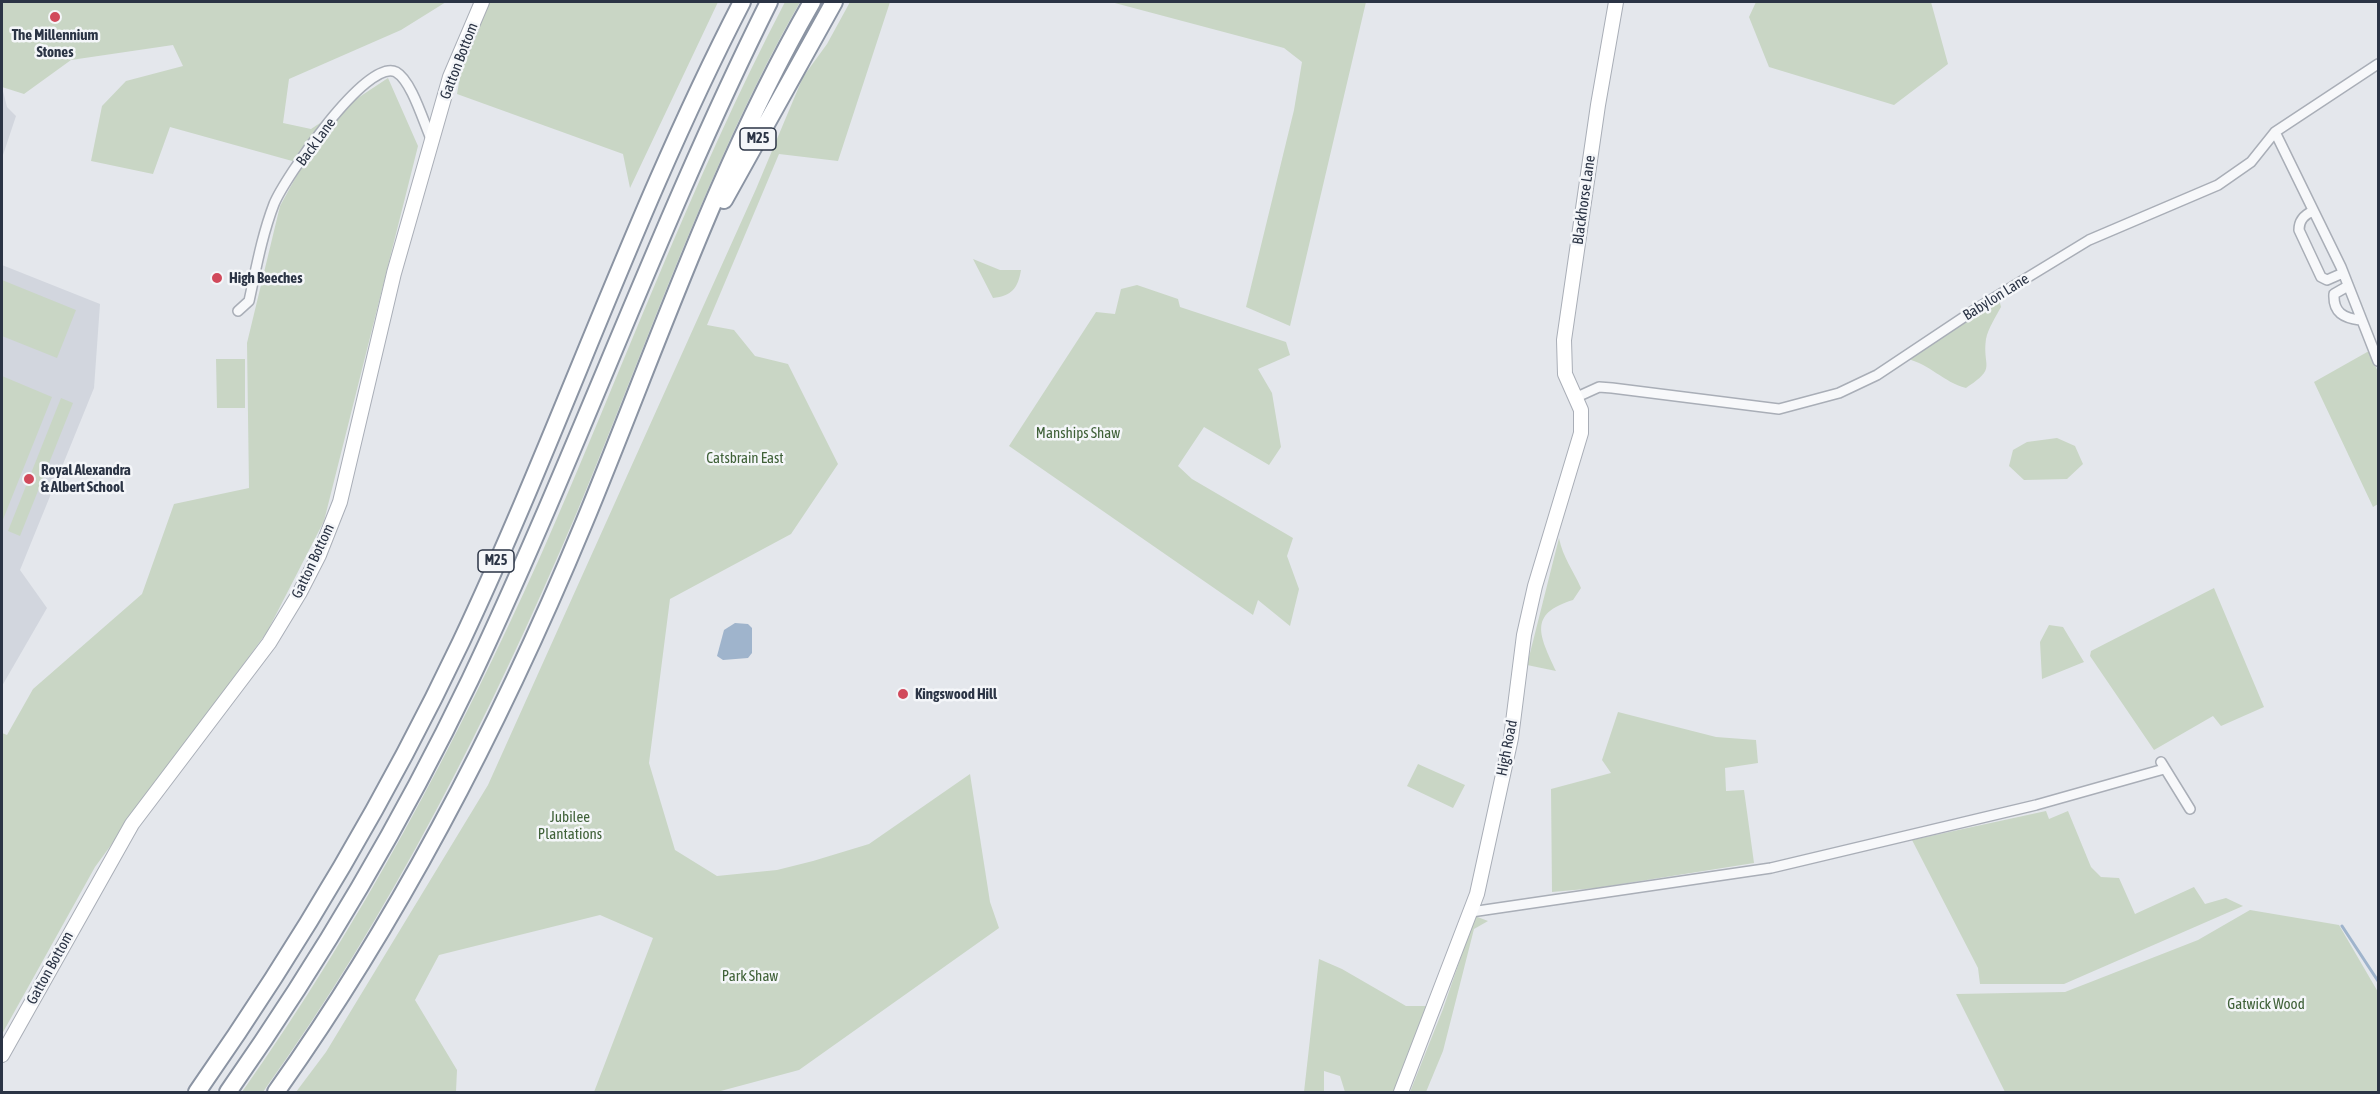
<!DOCTYPE html>
<html>
<head>
<meta charset="utf-8">
<style>
	body { margin:0 }
	#map { position:relative; width:2380px; height:1094px; overflow:hidden; background:#e4e7ec; font-family:"Asap Condensed",sans-serif }
	canvas { display:block }
	.frame { position:absolute; inset:0; border:3px solid #2b3445; pointer-events:none }
</style>
</head>
<body>
<div id="map">
<canvas width="2380" height="1094"></canvas>
<div class="frame"></div>
</div>
<script>
const g = document.querySelector('canvas').getContext('2d');
g.lineJoin = 'round';
function paint(path, color) {
  g.fillStyle = color;
  g.fill(path, 'evenodd');
}
function strokePath(path, color, width, dash) {
  g.strokeStyle = color;
  g.lineWidth = width;
  g.lineCap = dash ? 'butt' : 'round';
  g.setLineDash(dash || []);
  g.stroke(path);
}
function label(font, color, halo, rows, align = 'center') {
  g.font = font + ' "Asap Condensed",sans-serif';
  g.lineWidth = 5;
  g.setLineDash([]);
  g.textBaseline = 'middle';
  g.strokeStyle = halo;
  g.fillStyle = color;
  for (const [text, x, y, turn = 0] of rows) {
    g.save();
    g.translate(x, y);
    g.rotate((+turn || 0) * Math.PI / 180);
    g.textAlign = isNaN(turn) ? turn : align;
    if (halo) g.strokeText(text, 0, 0);
    g.fillText(text, 0, 0);
    g.restore();
  }
}
const built = new Path2D(`
	M2,87L7,107L16,116L2,158Z
	M2,265L100,304L94,388L20,570L47,608L2,686Z`);
const green = new Path2D(`
	M2,2H446L401,30L289,79L283,123L311,129L388,78L418,146L324,521L267,632L95,867L2,1034V733L7,735L33,689L142,594L174,504L249,488L247,343L280,206L303,164L170,127L153,174L91,161L102,106L126,81L183,66L173,45L71,60L24,94L2,87Z
	M473,2H718L630,188L623,154L457,94Z
	M785,2H800C708,164 649,340 577,512C491,714 391,914 263,1092H242C360,925 456,744 540,557C622,372 691,181 785,2Z
	M850,2H890L838,161L779,154L707,325L734,330L755,356L788,364L838,464L791,534L670,599L649,763L675,850L717,876L777,870L813,861L869,844L970,774L990,902L999,928L799,1070L717,1092H594L653,938L600,915L439,955L415,1000L457,1070L456,1092H296L326,1052L488,785L756,189L803,77L827,44Z
	M1111,2H1366L1290,326L1246,307L1294,110L1302,62L1284,48Z
	M1756,2H1931L1948,64L1894,105L1769,67L1749,17Z
	M973,259L1000,270H1021C1018,288 1012,296 993,298Z
	M2,280L76,310L57,358L2,336Z
	M1137,285L1178,299L1180,307L1286,342L1290,355L1258,369L1272,393L1281,447L1269,465L1204,427L1178,466L1192,479L1293,538L1287,556L1299,589L1290,626L1258,600L1253,615L1009,446L1096,312L1115,314L1121,289Z
	M1999,299L2001,307C1996,316 1988,329 1986,339C1982,368 1998,367 1966,388C1943,382 1930,364 1907,359Z
	M2369,351L2378,372V504L2373,507L2314,382Z
	M216,359H245V408H217Z
	M2,376L52,397L2,522Z
	M61,398L73,403L20,536L8,531Z
	M2057,438L2075,446L2083,464L2067,479L2024,480L2009,466L2013,450L2027,442Z
	M1559,538C1563,558 1573,570 1581,588L1573,600C1527,614 1540,636 1556,671L1527,665Z
	M2214,588L2264,707L2221,726L2213,716L2154,750L2090,656L2091,651Z
	M2049,625L2063,627L2084,662L2042,679L2040,642Z
	M1618,712L1716,737L1756,740L1758,763L1725,768L1726,791L1744,790L1754,863L1596,888L1552,892L1551,789L1611,773L1602,760Z
	M1418,764L1465,785L1453,808L1407,786Z
	M2046,811L2049,819L2068,811L2091,867L2101,877L2119,878L2135,914L2194,887L2205,904L2226,898L2243,906L2064,984H1980L1978,968L1912,840Z
	M2250,910L2339,925L2378,992V1092H2005L1956,994L2065,992L2198,940Z
	M1475,916L1488,921L1474,929L1443,1051L1426,1092H1410L1443,1009Z
	M1319,959L1342,969L1406,1006H1429L1396,1092H1345L1340,1076L1324,1071V1092H1304Z`);
const water = new Path2D(`
	M735,623L748,624L752,628V653L748,658L723,660L717,656L724,630Z`);
const stream = new Path2D(`
	M2342,926L2378,981`);
const street = new Path2D(`
	M2275,132L2341,267L2378,361
	M2313,211C2304,215 2299,220 2299,230L2321,277L2327,280L2343,273
	M2348,286L2334,294C2333,313 2344,318 2360,320
	M238,311L249,301C256,269 262,235 274,204C284,179 367,57 396,72C412,81 424,124 432,141
	M1577,397L1599,387L1612,388L1779,409L1839,393L1877,375L1979,307L2089,240L2218,185L2251,162L2275,132L2378,64
	M2161,762L2190,809
	M1471,912L1771,868L2036,805L2164,769`);
const secondary = new Path2D(`
	M2,1055L132,824L269,643L300,592L319,555L340,502L394,273L450,77L482,2
	M1401,1092L1477,894L1511,738L1524,635L1535,586L1581,433V410L1565,374L1564,340L1598,105L1616,2`);
const highway = new Path2D(`
	M724,200L834,2
	M197,1092C297,949 386,800 461,642C560,432 635,209 742,2
	M228,1092C319,962 401,824 470,680C576,457 659,223 769,2
	M276,1092C401,916 501,723 584,523C657,347 717,167 812,2`);
const markers = [
	[55,17,6,"#d1495b"],
	[217,278,6,"#d1495b"],
	[29,479,6,"#d1495b"],
	[903,694,6,"#d1495b"]
];
const shields = [
	[758,139,36],
	[496,561,36]
];
const shieldNames = [
	["M25",758,139],
	["M25",496,561]
];
const poiNames = [
	["The Millennium",55,35,"center"],
	["Stones",55,52,"center"],
	["High Beeches",229,278],
	["Royal Alexandra",41,470],
	["& Albert School",41,487],
	["Kingswood Hill",915,694]
];
const streetNames = [
	["Gatton Bottom",459,61,-69],
	["Back Lane",316,142,-54],
	["Blackhorse Lane",1584,200,-82],
	["Babylon Lane",1996,297,-32],
	["Gatton Bottom",313,561,-65],
	["High Road",1507,748,-79],
	["Gatton Bottom",50,968,-61]
];
const parkNames = [
	["Manships Shaw",1078,433],
	["Catsbrain East",745,458],
	["Jubilee",570,817],
	["Plantations",570,834],
	["Park Shaw",750,976],
	["Gatwick Wood",2266,1004]
];
paint(built, '#d2d6de');
paint(green, '#c9d6c5');
paint(water, '#9fb4cc');
strokePath(stream, '#9fb4cc', 3);
strokePath(street, '#a9aeb7', 12);
strokePath(secondary, '#a9aeb7', 16);
strokePath(highway, '#8b94a3', 20);
strokePath(street, '#f7f8fa', 9);
strokePath(secondary, '#fff', 14);
strokePath(highway, '#fff', 16);
for (const [x, y, r, color] of markers) {
  const dot = new Path2D();
  dot.arc(x, y, r, 0, 2 * Math.PI);
  g.fillStyle = color;
  g.fill(dot);
  strokePath(dot, '#f4f6f9', 2);
}
for (const [x, y, w] of shields) {
  const box = new Path2D();
  box.roundRect(x - w / 2, y - 11, w, 22, 4.5);
  g.fillStyle = '#f4f6f9';
  g.fill(box);
  strokePath(box, '#2b3445', 1.5);
}
label('bold 14px', '#2b3445', null, shieldNames);
label('bold 15px', '#2b3445', '#f4f6f9', poiNames, 'left');
label('15px', '#2b3445', '#f4f6f9', streetNames);
label('15px', '#3f6138', '#f4f6f9', parkNames);
</script>
</body>
</html>
